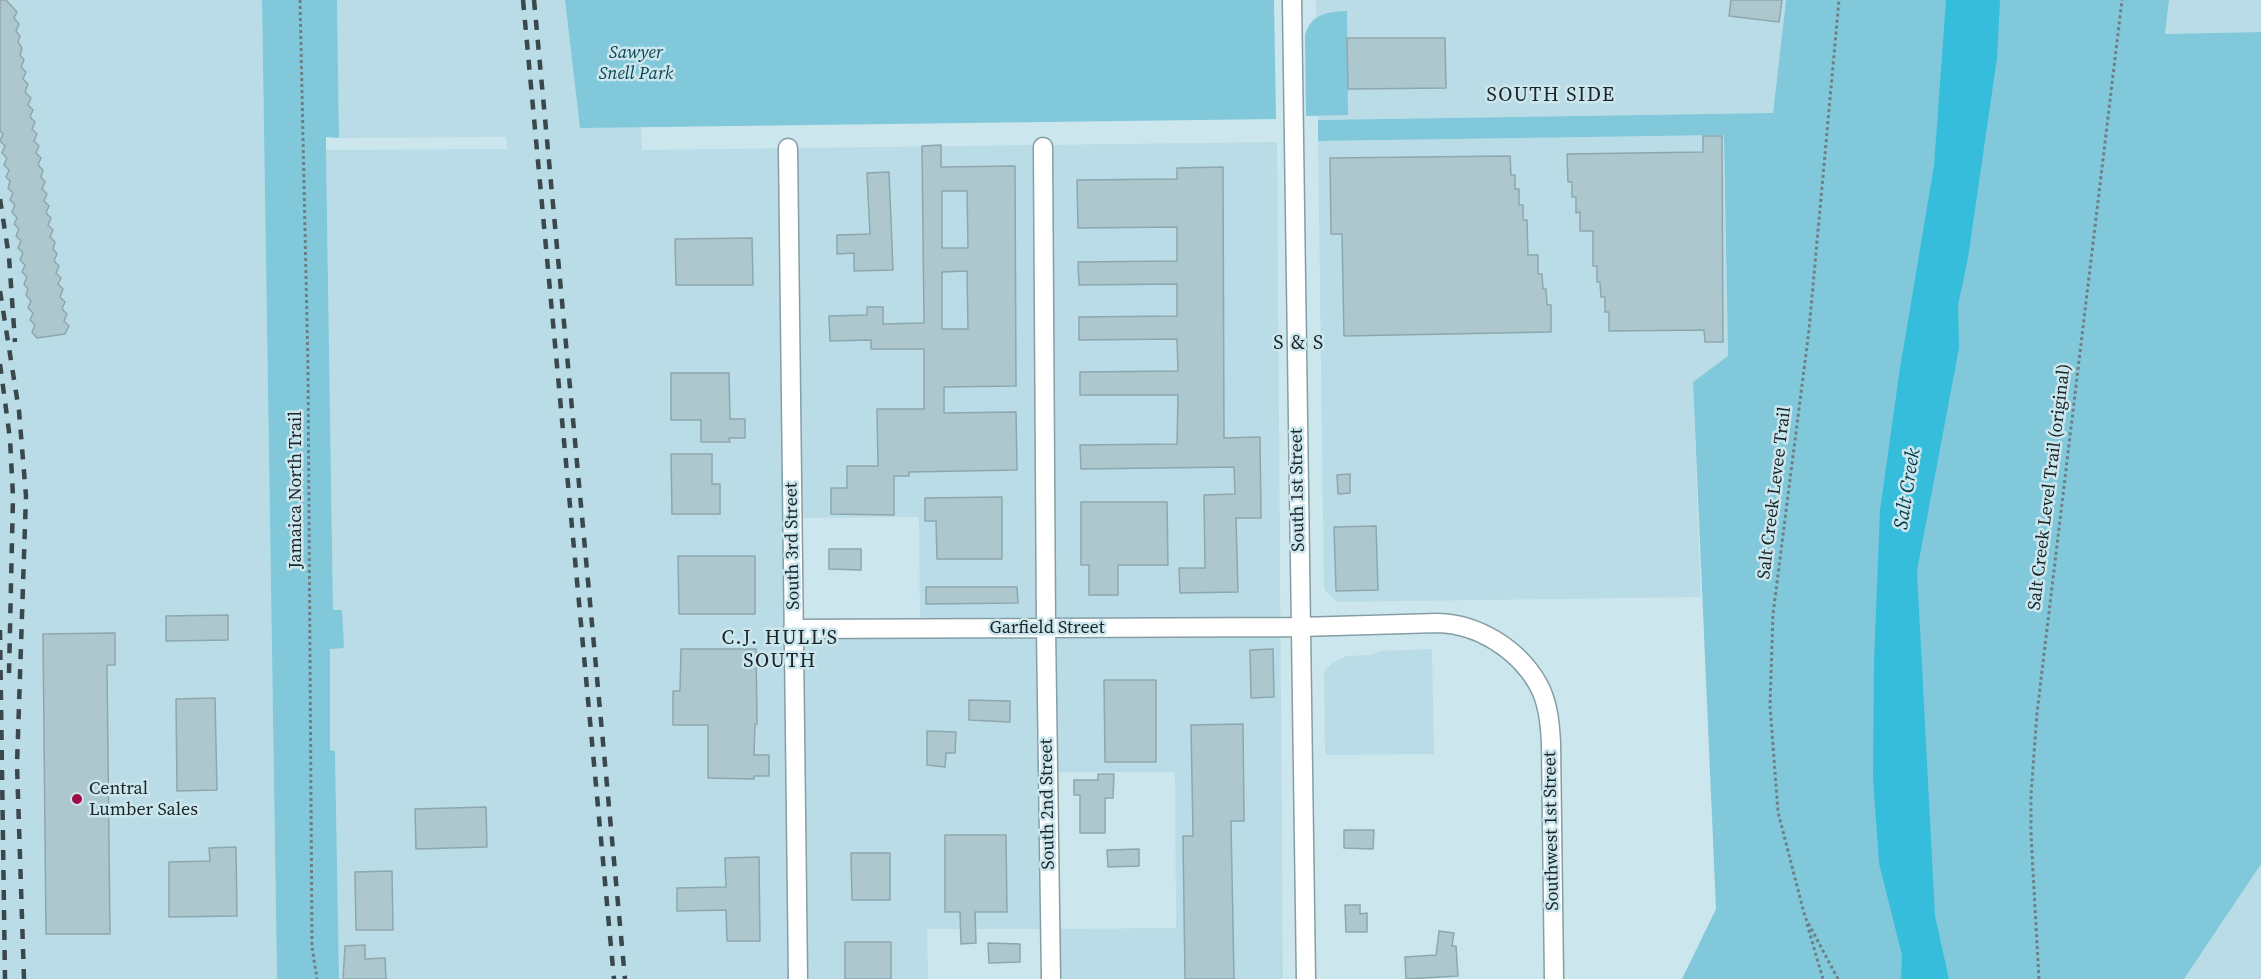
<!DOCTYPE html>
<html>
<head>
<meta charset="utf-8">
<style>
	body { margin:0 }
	canvas { display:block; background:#cce6ee }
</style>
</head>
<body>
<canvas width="2261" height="979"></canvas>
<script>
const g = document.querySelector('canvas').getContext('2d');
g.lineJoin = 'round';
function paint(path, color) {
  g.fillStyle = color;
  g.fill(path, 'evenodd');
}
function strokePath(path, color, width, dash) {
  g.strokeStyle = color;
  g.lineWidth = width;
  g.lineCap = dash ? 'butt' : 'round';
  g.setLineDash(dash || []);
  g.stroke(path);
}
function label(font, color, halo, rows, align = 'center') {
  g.font = font + ' "Source Serif 4",serif';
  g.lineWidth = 5;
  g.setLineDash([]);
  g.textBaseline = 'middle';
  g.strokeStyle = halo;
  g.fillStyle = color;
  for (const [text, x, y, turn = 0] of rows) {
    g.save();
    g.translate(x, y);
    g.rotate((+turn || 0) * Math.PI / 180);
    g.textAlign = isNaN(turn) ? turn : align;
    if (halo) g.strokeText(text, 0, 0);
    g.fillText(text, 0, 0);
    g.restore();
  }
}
const built = new Path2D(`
	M0,0H262L277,979H0Z
	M337,0H565L580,127L641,126L642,150L1277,142L1283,979H1051L1049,929H927L928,979H339L335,752L330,751V648L343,647L342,610H333L326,150L507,149L506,137L339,138ZM919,517L920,629H793L792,518ZM1048,772H1175L1176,928L1050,929Z
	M1316,0H1786L1773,113L1318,120Z
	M2169,0H2261V32L2165,34Z
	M1724,135L1728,356L1693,382L1701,597L1337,602L1324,589L1318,141Z
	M1432,649L1434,754L1325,755L1324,671L1334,662L1347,656L1371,655L1380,651Z
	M2261,864V979H2184Z`);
const green = new Path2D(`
	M262,0H337L339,138L326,137V150L333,610H342L344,648L330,649V750L335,751L339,979H277Z
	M565,0H1274L1276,119L580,128Z
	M1786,0H2169L2165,34L2261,32V864L2184,979H1682L1716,909L1693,382L1728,356L1724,135L1318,141V120L1773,113Z
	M1347,11L1348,115L1306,116L1305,36C1310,14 1327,12 1347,11Z`);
const water = new Path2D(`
	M1946,0H2000L1997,58L1968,258L1958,305L1959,348L1917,571L1935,916L1949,979H1901L1902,955L1879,863L1873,778L1874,662L1880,510L1900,368L1934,166Z`);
const building = new Path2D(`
	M0,0H6L17,12L14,18L19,24L16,31L20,36L18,42L22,48L20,55L24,60L21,67L26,72L23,79L28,84L25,92L31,98L28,105L33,110L30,117L35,122L32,129L37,134L34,141L39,146L36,153L41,158L38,165L43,170L41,177L45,182L42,189L47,194L44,201L49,206L46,213L51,218L48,225L53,230L50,237L55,242L53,249L57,254L54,261L59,266L56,273L61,278L58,284L63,289L60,297L65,302L62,309L67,314L64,321L69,326L65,334L37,338L32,332L35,325L30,320L33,313L28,308L31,301L26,295L28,289L24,284L27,277L22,272L25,265L20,260L23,253L18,248L21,241L16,236L19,229L14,224L17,218L12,212L15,205L10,200L13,193L8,188L10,181L6,177L9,170L4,165L7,158L2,153L5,146L0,141L3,134L0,131Z
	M1731,0H1782L1779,22L1729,16Z
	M1347,38H1445L1446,88L1348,89Z
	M1703,136H1722L1723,342H1705L1704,330L1609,331V312H1605V297H1601L1600,282H1597V266H1593V231H1580V212L1576,213V197H1572V182H1568L1567,154L1703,152Z
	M941,145V167L1015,166L1016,386L944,387V413L1016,412L1017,470L909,472V476H894V515L831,514V488H847V466H878L877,409H924V349H871V340L830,341L829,316L867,315V307H883V324L924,323L922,146ZM942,191H967L968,248H942ZM967,271L968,329H942V272Z
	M1510,156L1511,175H1515V189H1519V205H1523V220H1527L1528,255H1538V274H1542L1543,289H1546L1547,305H1551V332L1344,336L1342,234H1331L1330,158Z
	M1223,167L1224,438L1260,437L1261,518H1236L1238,592L1180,593L1179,568H1205L1204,495L1235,494L1234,467L1081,469L1080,445L1177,444L1178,395H1080V372L1178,371L1177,339L1079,340V317L1177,316V284L1079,285L1078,262L1177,261V227L1078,228L1077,180L1177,179V168Z
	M889,172L893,270L854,271V253L837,254V235L870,234L867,173Z
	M752,238L753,285H676L675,239Z
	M671,373H729L730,419H745V438H729L730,442H701V420H671Z
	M671,454H712V484H720V514H672Z
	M1350,474V493L1338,494L1337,475Z
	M1002,497V559H937L936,521H925V498Z
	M1081,502H1167L1168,565H1118V595H1089V565H1081Z
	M1376,526L1378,590L1336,591L1334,527Z
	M829,549H861V570L829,569Z
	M678,556H755V614H679Z
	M926,587H1017L1018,603L926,604Z
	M228,615V640L166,641V616Z
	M115,633V665H107L110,934H46L43,634Z
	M681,649H756L757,724H755L754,755H769V776H754V779L708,778V725H673V691H680Z
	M1273,649L1274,697L1251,698L1250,650Z
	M1104,680H1156V762H1105Z
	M215,698L217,790L177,791L176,699Z
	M969,700L1010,701V722L969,720Z
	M1243,724L1244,821H1231L1234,979H1185L1183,836H1193L1191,725Z
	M927,731L956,732L955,753H946L945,767L927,765Z
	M1098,774H1114L1113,798H1105V833H1080V795H1074V780H1098Z
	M486,807L487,847L416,849L415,809Z
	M1344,830H1374L1373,849L1344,848Z
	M945,835H1006L1007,912H975L976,943L961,944L960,912H945Z
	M236,847L237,916L169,917V862L210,861L209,848Z
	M1139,849V866L1108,867L1107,850Z
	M851,853H890V900H852Z
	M759,857L760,941H727L726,910L677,911V888L726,887L725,858Z
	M392,871L393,930H356L355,872Z
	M1345,905H1360V914L1367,913V932H1346Z
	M1439,931L1454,933L1452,946H1456L1458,976L1406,979L1405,957L1436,955Z
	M845,942H891V979H845Z
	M988,943L1020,944V962L989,963Z
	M365,945V959L385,958L386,979H343L345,946Z`);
const path = new Path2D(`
	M300,0L308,368L312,947L317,979
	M1807,924L1823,979
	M1838,979L1805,917L1778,812L1770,706L1773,614L1809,330L1839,0
	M2039,979L2031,835V795L2037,713L2122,0`);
const minor = new Path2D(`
	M1292,0L1306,979
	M1043,147L1046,628L1051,979
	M788,148L798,979
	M793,629L1300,627L1438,623C1478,624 1518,649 1538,684C1548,702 1550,723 1551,743L1554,979`);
const rail = new Path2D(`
	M523,0L614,979
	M534,0L625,979
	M0,199L9,257L15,342
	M0,291L19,411L26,496L17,765L24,979
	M0,364L10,439L13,496L9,673
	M0,630L5,979`);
const markers = [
	[77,799,6,"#a30b47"]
];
const parkNames = [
	["Sawyer",636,53],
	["Snell Park",636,74]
];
const streetNames = [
	["Salt Creek Level Trail (original)",2050,487,-83],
	["Jamaica North Trail",296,490,-90],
	["South 1st Street",1298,490,-91],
	["Salt Creek Levee Trail",1775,493,-83],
	["South 3rd Street",793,546,-91],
	["Garfield Street",1047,628],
	["South 2nd Street",1048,804,-91],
	["Southwest 1st Street",1552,831,-91]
];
const poiNames = [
	["Central",89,789],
	["Lumber Sales",89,810]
];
const neighbourhoodNames = [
	["SOUTH SIDE",1551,96],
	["S & S",1299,344],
	["C.J. HULL'S",780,639],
	["SOUTH",780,662]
];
const waterNames = [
	["Salt Creek",1908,489,-81]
];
paint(built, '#b9dce6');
paint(green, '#81c8db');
paint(water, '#36bddc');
paint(building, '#adc7ce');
strokePath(building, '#8ea7ae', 1.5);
strokePath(minor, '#859ea5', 21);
strokePath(path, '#6e7f84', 3, [3, 3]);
strokePath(minor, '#fff', 18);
strokePath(rail, '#3a474b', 4.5, [10, 10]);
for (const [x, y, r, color] of markers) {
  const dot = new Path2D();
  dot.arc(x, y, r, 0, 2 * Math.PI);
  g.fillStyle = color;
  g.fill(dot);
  strokePath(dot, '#cce6ee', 2);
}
label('italic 18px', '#0b4552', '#cce6ee', parkNames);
label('18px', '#1a2427', '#cce6ee', streetNames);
label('18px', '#1a2427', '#cce6ee', poiNames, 'left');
g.letterSpacing = '1.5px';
label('20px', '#1a2427', '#cce6ee', neighbourhoodNames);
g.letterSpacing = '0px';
label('italic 20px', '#003b48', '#cce6ee', waterNames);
</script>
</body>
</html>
